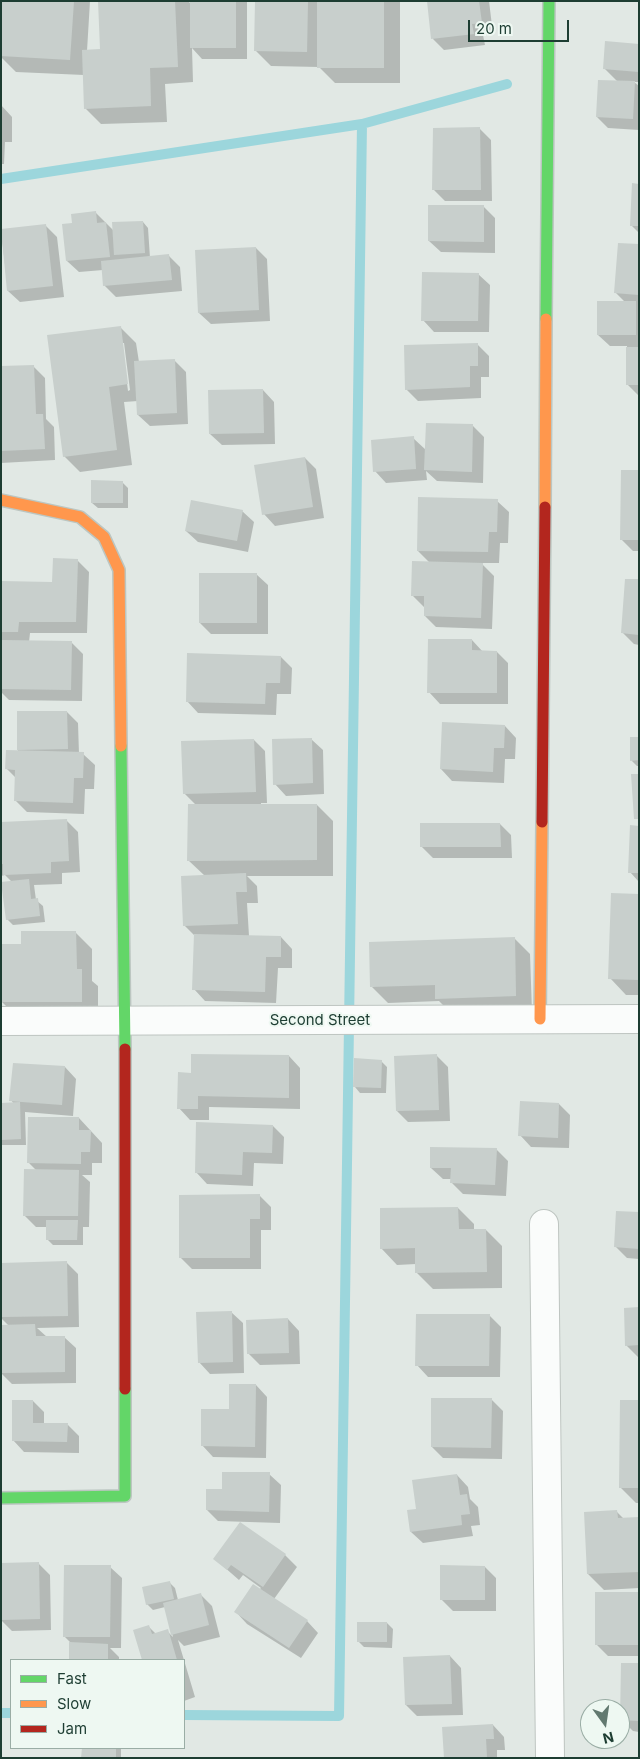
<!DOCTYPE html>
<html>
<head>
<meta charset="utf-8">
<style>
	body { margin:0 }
	#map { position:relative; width:640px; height:1759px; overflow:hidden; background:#e1e8e4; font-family:Inter,sans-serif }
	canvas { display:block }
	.frame { position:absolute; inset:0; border:2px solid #1d3d32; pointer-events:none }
	.legend { position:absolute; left:10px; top:1659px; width:175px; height:90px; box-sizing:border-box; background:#eef8f2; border:1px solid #9aada5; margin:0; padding:6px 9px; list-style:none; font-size:15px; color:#1d3d32 }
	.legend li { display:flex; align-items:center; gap:10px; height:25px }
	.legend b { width:25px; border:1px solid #9aada5 }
	.north { position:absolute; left:580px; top:1699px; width:50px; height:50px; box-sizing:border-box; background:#eef8f2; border:1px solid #9aada5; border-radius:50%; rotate:166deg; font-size:14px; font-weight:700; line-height:20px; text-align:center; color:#1d3d32 }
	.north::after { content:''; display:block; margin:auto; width:18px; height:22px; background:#627970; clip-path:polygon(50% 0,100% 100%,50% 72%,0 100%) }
	.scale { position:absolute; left:468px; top:20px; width:101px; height:22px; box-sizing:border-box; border:2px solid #1d3d32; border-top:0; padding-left:6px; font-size:15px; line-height:18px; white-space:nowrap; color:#1d3d32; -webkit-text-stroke:4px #eef8f2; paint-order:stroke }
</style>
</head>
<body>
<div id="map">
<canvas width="640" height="1759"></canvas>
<div class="frame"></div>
<ul class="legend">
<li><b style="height:6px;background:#63d668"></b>Fast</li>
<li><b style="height:6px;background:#ff974d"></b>Slow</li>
<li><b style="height:6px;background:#b3261e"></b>Jam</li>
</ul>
<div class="north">N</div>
<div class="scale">20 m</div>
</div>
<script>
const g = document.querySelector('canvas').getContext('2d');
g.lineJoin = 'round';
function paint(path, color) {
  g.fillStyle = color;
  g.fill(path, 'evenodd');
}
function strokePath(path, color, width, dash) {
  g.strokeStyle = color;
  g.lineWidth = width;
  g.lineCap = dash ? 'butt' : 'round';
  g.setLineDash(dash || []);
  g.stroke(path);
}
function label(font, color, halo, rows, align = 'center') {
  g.font = font + ' Inter,sans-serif';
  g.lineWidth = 4;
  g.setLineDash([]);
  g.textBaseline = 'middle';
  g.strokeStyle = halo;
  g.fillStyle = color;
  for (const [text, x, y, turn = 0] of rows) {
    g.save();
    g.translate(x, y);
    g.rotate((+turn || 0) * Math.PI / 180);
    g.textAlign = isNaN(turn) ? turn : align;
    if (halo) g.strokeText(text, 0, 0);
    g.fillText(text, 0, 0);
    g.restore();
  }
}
const shadow = new Path2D(`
	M3,1H90L87,51L101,50L99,1H188L191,4V1H247V59H202L192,48L193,82L165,84L167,122L101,124L85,108L84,75L16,72L1,57Z
	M257,1H400V83H335L319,67L271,66L255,50Z
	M428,1H489L493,34L483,35L485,45L444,50L433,39Z
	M639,45V82H634L639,86V130L608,128L597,117L618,82L604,68Z
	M1,105L12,117V142H5L4,164H1Z
	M480,129L491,140L492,201H445L434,190Z
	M639,185V233L631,225Z
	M483,206L495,218V253L441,252L429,241Z
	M96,213L114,231L143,222L148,228L150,258L169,256L180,267L182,291L116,297L104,285L103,270L79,272L67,261L73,224Z
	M45,225L57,237L64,297L20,302L8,291L1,230Z
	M639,245V396L627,384V346H610L598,335L625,302L616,293Z
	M256,248L267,259L270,321L211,324L199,313Z
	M478,274L490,285L489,332H434L423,320Z
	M120,327L136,343L139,362L174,360L186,372L188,424L150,426L138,415V401L124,402L132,465L80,472L64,456ZM122,343H124L130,390L128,391Z
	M477,344L489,356V377H481V398L418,401L406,389Z
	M33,366L45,378L46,419L54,427L55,460L1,463V368Z
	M263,390L274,402L275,444L222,445L210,434Z
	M473,426L484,437L483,483L437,481L426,471L427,480L386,483L375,471L413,438L426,450Z
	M305,458L316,469L324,518L275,526L264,514Z
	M639,471V551H633L621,539Z
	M122,482L128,488V508H98L92,503Z
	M497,501L509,512L508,543H500L499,563H481L494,576L492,629L436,627L425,616L424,607L413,596L430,563L418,551Z
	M242,511L254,522L248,552L198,542L186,531Z
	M77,560L89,572L87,633H30L29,642H71L83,654L82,701L9,700L1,692V642H3L1,639V582L54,583Z
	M256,574L268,585V634H211L200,623Z
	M639,581V645L634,644L623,633Z
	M472,640L483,652H497L508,663V704H440L429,692Z
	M281,657L292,668L291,694H277L276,715L198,713L187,701Z
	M18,712H67L78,723L79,754H83L95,765L94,789H85L84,814L27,812L15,800L16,778L6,768L18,751Z
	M505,726L516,738L515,759H505L504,783L452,781L441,769Z
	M639,738V766H637L631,760Z
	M311,739L323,750L324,794L286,796L275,784Z
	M254,740L265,751L267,803H261V805H317L333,821V876H247L257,886L258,903H247L249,936L281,937L292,949V968H278L276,1003L205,1001L194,989L195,936L184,925L205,876L188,860L196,805L184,793Z
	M66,820L78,832L80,872L62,873V884L34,885L36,900L43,906L45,922L13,925L7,919L12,882L5,875L1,876V823Z
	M500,824L511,835L512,858H433L421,846Z
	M639,827V882L630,872Z
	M639,895V995H626L610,978Z
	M76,933L92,949V981L98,986V1017H17L1,1001L22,945Z
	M514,938L530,954L532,1012L452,1014L439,1001L388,1003L372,987Z
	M436,1055L448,1067L450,1121L408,1122L397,1111Z
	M289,1056L300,1068V1109L209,1107V1120H190L179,1108L193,1074Z
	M381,1061L387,1067L386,1093H360L355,1087Z
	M65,1067L76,1079L73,1116L25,1112L26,1145H1V1104H14L11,1100Z
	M559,1104L570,1115L569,1148L531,1147L520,1135Z
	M79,1118L102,1143V1163H92V1175H82L90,1182L89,1227H83V1245H53L47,1239V1227H36L24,1215L36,1170L29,1163Z
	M273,1126L284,1137L283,1164L254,1163L253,1186L207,1184L196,1172Z
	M496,1149L508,1161L506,1196L463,1194L452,1183V1179H443L431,1168Z
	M260,1196L271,1207V1230H261V1269H192L180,1257Z
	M458,1208L474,1224V1230H486L502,1246V1288L433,1289L416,1272V1264L397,1265L381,1248Z
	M639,1214V1259L627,1258L616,1247Z
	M67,1263L78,1274L79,1327L37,1328L47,1337H64L76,1348V1383L12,1384L1,1373L9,1326L1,1318V1264Z
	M639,1308V1357H638L626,1345Z
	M231,1312L243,1323L244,1373L210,1374L199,1362Z
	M489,1315L501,1327L500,1377H428L417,1365Z
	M288,1319L299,1331L300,1364L260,1365L248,1353Z
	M256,1385L267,1397L266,1458L213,1457L202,1445Z
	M491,1399L503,1411L502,1459L443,1458L432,1447Z
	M33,1401L44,1412V1424L68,1425L79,1436V1453L24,1452L13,1440Z
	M639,1402V1503H636L620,1487Z
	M269,1474L281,1485L280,1523L218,1521L207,1510L223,1490Z
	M457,1475L468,1487L470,1499L478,1507L480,1525L471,1526L473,1536L423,1543L411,1532L417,1510Z
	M617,1512L624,1519L639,1518V1588L604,1590L588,1574Z
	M240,1523L285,1555L297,1567L274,1599L307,1621L318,1633L301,1658L247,1624L236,1612L261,1588L243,1575L239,1580L215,1559Z
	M38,1563L50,1575L51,1630L12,1631L1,1620V1564Z
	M110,1567L122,1578L121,1648H110L119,1657V1660H70L71,1643L64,1636Z
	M485,1567L496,1578V1611H453L441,1599Z
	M169,1582L175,1588L178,1600L200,1594L212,1606L220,1637L184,1646L178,1640L195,1697L184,1701V1660H144L135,1631L148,1626L156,1634L167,1631L173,1637L165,1607L153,1610L147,1604Z
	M639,1593V1656H608L597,1645Z
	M387,1623L393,1629L392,1648L364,1647L358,1641Z
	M450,1656L461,1668L463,1715L417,1716L406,1705Z
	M639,1664V1732L633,1731L622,1720Z
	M493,1725L504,1737L505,1750H497V1758H446Z
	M83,1748H121V1758H83Z`);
const stream = new Path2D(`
	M362,124L507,84
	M1,179L362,124L339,1716L184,1715
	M1,1713H11`);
const building = new Path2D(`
	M2,1H74L70,60L1,56Z
	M98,1H175L178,67L150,68L151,106L84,109L82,50L100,49Z
	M190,1H236V48H190Z
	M255,1H308L307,52L254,51Z
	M317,1H384V68H317Z
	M427,1H479L482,23L472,24L474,34L431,39Z
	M605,41L639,44V72L603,69Z
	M598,80L635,81L633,119L596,117Z
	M480,127L481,190H432L433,128Z
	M632,183L639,184V226H630Z
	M428,205H484V242L428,241Z
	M96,211L97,223L106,222L110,257L66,261L62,224L72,223L71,214Z
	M143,221L145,253L114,255L112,222Z
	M46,224L53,286L7,291L1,229Z
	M618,243L639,244V295L614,293Z
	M256,247L259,310L198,313L195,250Z
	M169,254L172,280L103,286L101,261Z
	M422,272L479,273L478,321H421Z
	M597,301H636V335H597Z
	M121,326L128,384L109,387L117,450L63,457L47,335Z
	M478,343V366H470V387L405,390L404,345Z
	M626,347H639V385H626Z
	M175,359L177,413L137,415L134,361Z
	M34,365L36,414H43L45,449L1,451V366Z
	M263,389L264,433L209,434L208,390Z
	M426,423L473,424L472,472L424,470Z
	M414,436L416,469L373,472L371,440Z
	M305,457L313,507L262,515L254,465Z
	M621,470H639V540H620Z
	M91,480L123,481V503H91Z
	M418,497L498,499L497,532H489L488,552L417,551Z
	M191,500L243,510L237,541L185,531Z
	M53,558L78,559L76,622H19L18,632H1V581L52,582Z
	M412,561L483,563L481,618L424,616V596H411Z
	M199,573H257V623H199Z
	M625,579H639V635L621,633Z
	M428,639H472V650L497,651V693H427Z
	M1,640L72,641L71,690L1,689Z
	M187,653L281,656L280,683H266L265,704L186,702Z
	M17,711H67L68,749L17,750Z
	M442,722L505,725L504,748H494L493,772L440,769Z
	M630,737H639V760L630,761Z
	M312,738L313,783L273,785L272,739Z
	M254,739L256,792L183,794L181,741Z
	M6,750L84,752L83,778H74L73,803L14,801L15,770L5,769Z
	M631,774H639V819H634Z
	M188,804H317V860L187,861Z
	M67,819L69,861L51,862V873L3,875V864H1V822Z
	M420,823H500L501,847H420Z
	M630,825L639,826V873H628Z
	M246,873L247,892H236L238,924L183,926L181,876Z
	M29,879L31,899L38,898L40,916L6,920L1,882Z
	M611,893L639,894V980L608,979Z
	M21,931H76L77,969H82V1002H1V944H21Z
	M194,934L281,936V957H266L265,992L192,990Z
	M515,937L516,996L435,999V985L370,987L369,942Z
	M191,1054L289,1055V1098L198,1096V1109H177L178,1072L191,1073Z
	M437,1054L439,1110L396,1111L394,1056Z
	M354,1058L382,1060L381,1088L353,1087Z
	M13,1063L65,1066L62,1105L9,1101Z
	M520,1101L559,1103L558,1138L518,1136Z
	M20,1102L21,1139L1,1140V1103Z
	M28,1117H79V1130H91L90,1152H81V1164L27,1163Z
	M196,1122L273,1125L272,1153L243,1152L242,1175L195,1173Z
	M430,1147L497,1148L495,1185L450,1183L451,1168H430Z
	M24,1169L79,1170L78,1216H23Z
	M260,1194V1219H250V1258H179V1195Z
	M458,1207L459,1229H486L487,1272L415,1273V1248L380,1249V1208Z
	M616,1211L639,1212V1249L614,1247Z
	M46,1220H78L77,1240H46Z
	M67,1261L68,1316L1,1317V1263Z
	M639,1307V1345L625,1346L624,1308Z
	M232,1311L233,1362L198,1363L196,1312Z
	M416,1314H490L489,1366H415Z
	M288,1318L289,1353L247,1354L246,1320Z
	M35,1324L36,1336H65V1372L1,1373V1325Z
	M229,1384H256L255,1447L201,1446V1409H229Z
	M431,1398H492L491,1448L431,1447Z
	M12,1400H33V1423H68L67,1442L12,1441Z
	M620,1400H639V1488H619Z
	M222,1472H270L269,1512L206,1510V1489H222Z
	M457,1474L460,1495L467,1494L470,1514L461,1515L462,1525L410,1532L407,1510L416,1509L412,1480Z
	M617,1510L618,1518L639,1517V1572L587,1574L584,1512Z
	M240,1522L286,1554L263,1587L231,1565L227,1570L213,1559Z
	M39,1562L40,1619L1,1620V1563Z
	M64,1565H111L110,1637H63Z
	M440,1565L485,1566V1600H440Z
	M170,1581L174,1599L146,1605L142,1587Z
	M253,1584L308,1620L289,1648L234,1612Z
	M595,1592H639V1645H595Z
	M201,1593L209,1625L171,1635L163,1603Z
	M357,1622H387V1642H357Z
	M149,1625L152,1634L168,1629L177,1660H142L133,1630Z
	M69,1642L108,1644V1660H69Z
	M450,1655L452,1704L405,1705L403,1657Z
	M621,1663H639V1721L620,1720Z
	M493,1724L494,1739H486L487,1758H444L442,1727Z
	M82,1748H116V1758H81Z`);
const street = new Path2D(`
	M1,1021L639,1019
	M544,1224L550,1758`);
const fast = new Path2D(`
	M546,319L549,1
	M121,746L125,1049
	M1,1498L125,1496V1389`);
const slow = new Path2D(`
	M1,500L80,517L104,537L119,570L121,746
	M545,507L546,319
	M540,1019L542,822`);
const jam = new Path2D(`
	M542,822L545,507
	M125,1049V1389`);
const streetNames = [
	["Second Street",320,1020]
];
paint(shadow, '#0003');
strokePath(stream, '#9cd6dc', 10);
paint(building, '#c8cfcc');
strokePath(street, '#bec5c1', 30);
strokePath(fast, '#bcc6c1', 14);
strokePath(slow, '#bcc6c1', 14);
strokePath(jam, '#bcc6c1', 14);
strokePath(street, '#fafcfb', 28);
strokePath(fast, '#63d668', 11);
strokePath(slow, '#ff974d', 11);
strokePath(jam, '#b3261e', 11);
label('15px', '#1d3d32', '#eef8f2', streetNames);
</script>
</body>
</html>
